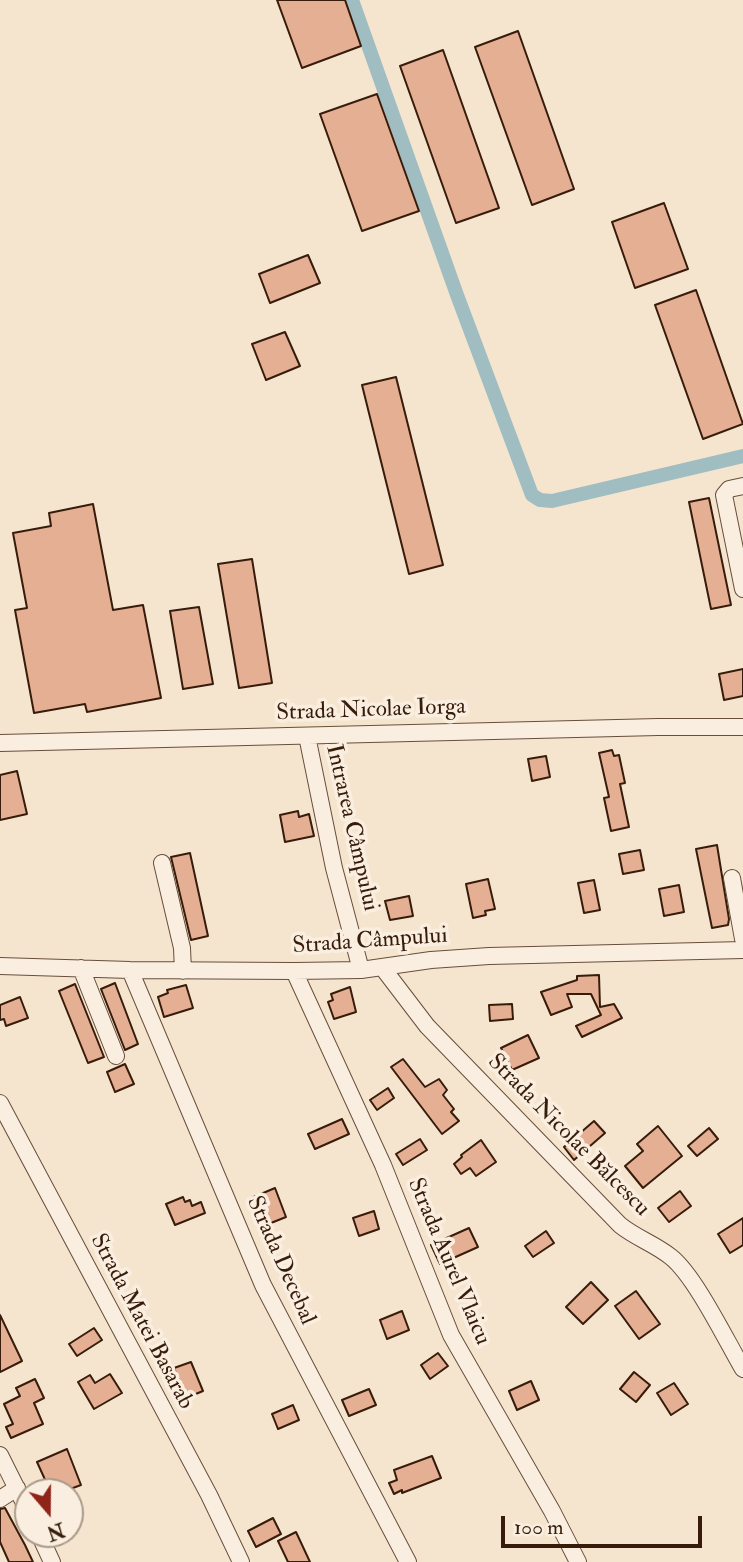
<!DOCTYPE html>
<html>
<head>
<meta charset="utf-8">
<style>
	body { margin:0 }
	#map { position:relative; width:743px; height:1562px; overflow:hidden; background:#f6e5ce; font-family:"IM FELL Double Pica",serif }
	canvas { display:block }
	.north { position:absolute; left:14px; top:1478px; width:70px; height:70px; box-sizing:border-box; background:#f9eedf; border:2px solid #ab9a8a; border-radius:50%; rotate:160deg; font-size:19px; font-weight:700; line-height:28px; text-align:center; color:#371c0b }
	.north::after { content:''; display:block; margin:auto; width:24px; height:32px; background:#8f2418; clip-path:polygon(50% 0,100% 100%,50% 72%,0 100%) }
	.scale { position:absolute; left:501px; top:1516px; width:201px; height:32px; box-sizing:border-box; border:4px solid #371c0b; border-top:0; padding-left:9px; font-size:21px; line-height:24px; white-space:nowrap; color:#371c0b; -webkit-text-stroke:5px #f9eedf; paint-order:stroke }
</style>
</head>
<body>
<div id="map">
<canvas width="743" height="1562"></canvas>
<div class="north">N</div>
<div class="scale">100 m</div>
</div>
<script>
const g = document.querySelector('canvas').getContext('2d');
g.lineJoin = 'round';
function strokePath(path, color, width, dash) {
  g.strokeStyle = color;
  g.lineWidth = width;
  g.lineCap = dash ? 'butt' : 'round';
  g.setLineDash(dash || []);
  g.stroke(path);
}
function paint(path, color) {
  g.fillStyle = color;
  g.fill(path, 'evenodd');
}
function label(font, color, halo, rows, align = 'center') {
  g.font = font + ' "IM FELL Double Pica",serif';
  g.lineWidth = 7;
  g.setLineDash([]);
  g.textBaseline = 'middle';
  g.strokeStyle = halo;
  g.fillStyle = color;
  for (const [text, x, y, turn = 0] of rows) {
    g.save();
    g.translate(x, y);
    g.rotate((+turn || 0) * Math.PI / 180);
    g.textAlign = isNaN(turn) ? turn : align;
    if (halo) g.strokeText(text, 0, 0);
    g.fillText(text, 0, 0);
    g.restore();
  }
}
const canal = new Path2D(`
	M352,0L457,295L532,495L540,500L552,501L743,456`);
const building = new Path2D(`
	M277,0H345L361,46L302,68Z
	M518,31L574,189L532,205L475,47Z
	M443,50L499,208L456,223L400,66Z
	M377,94L419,211L362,231L320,114Z
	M664,203L688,269L635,288L612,222Z
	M308,255L320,283L270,303L259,274Z
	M696,290L743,424L703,439L655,305Z
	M285,332L300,366L266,380L252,344Z
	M396,377L443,565L409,574L362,385Z
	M709,498L731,605L711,609L689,502Z
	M93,504L113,610L143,605L161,698L87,712L85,704L34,713L15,610L27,608L13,533L51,526L49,513Z
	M252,559L272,683L239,688L218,564Z
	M199,607L213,684L183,689L170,611Z
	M743,669V696L724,700L719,674Z
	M612,750L614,756L619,755L625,783L620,784L629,827L611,831L604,798L609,797L599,753Z
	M546,756L550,777L532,781L528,759Z
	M17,771L27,814L0,820V775Z
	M298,811L299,817L309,814L314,836L285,842L280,815Z
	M717,845L729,919L728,925L712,928L696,849Z
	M640,850L644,870L623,874L619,854Z
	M190,853L208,936L191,940L171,857Z
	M488,879L495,909L485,911L486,915L473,918L466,884Z
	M594,880L600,910L584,913L578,883Z
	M679,885L684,912L664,916L659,889Z
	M409,896L413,916L390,920L385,901Z
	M599,975L600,1007L614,1004L622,1018L582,1037L576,1026L601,1015L591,994H567L572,1007L551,1015L541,992L577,980V976Z
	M115,983L138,1044L125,1050L101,989Z
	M75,984L104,1057L88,1063L59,991Z
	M186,985L193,1008L164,1017L158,997L168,993L167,990Z
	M350,987L356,1012L334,1019L328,1002L333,1000L331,994Z
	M20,997L28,1018L6,1026L4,1019L0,1020V1005Z
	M512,1004L513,1019L490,1021L489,1005Z
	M528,1035L539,1058L512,1070L501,1048Z
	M403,1059L425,1087L439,1079L447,1090L443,1095L454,1109L451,1112L459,1121L442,1134L391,1067Z
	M125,1064L134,1084L115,1092L107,1072Z
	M388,1088L394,1098L377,1110L370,1100Z
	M342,1119L349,1134L315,1149L308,1134Z
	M594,1121L605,1133L574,1160L564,1147Z
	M658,1126L682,1156L643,1188L625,1166L643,1151L637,1144Z
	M709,1128L718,1139L697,1156L688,1146Z
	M420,1139L427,1150L403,1165L396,1154Z
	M481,1140L496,1162L476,1176L470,1168L461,1174L454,1164L462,1157L461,1155Z
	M275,1188L286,1217L266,1225L263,1218L258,1220L249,1199Z
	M680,1191L691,1206L669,1222L658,1208Z
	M183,1197L185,1202L190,1200L192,1206L201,1202L205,1213L175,1225L166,1204Z
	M374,1211L379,1229L359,1236L353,1218Z
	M743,1218V1245L730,1253L718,1234Z
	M469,1228L478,1247L440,1264L431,1245Z
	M546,1231L554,1243L533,1257L525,1246Z
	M591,1282L608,1300L583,1324L566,1307Z
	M636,1291L660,1324L639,1339L615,1306Z
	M402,1311L409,1330L387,1339L380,1320Z
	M0,1315L22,1361L0,1372Z
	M94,1328L102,1340L77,1356L69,1344Z
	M438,1353L448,1366L430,1379L421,1365Z
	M191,1362L203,1391L186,1398L174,1368Z
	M634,1372L650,1385L636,1402L620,1389Z
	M110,1374L122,1393L94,1409L78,1382L90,1375L95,1383Z
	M35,1379L44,1398L34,1403L43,1424L11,1438L6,1427L13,1424L4,1404L20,1396L16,1388Z
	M531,1381L539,1400L517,1410L509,1391Z
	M674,1383L688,1404L671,1415L657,1393Z
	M369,1389L376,1405L349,1416L342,1400Z
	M293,1405L299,1420L278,1429L272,1414Z
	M67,1449L81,1485L62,1492H30L47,1484L37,1462Z
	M432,1456L441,1478L402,1493V1490L394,1494L389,1483L397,1480L394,1470Z
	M5,1508L25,1545L33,1562H9L0,1542V1509Z
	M273,1518L281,1534L256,1547L248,1531Z
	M296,1532L310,1562H288L278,1541Z`);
const minor = new Path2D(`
	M743,486L729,489L724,495L743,589
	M307,736L334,868L361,970
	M0,743L658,727H743
	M162,863L182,948L183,971
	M732,878L743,939
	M0,966L130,970L294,971L361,970L431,960L489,956L743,950
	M382,967L427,1026L620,1225C636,1238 655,1244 671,1257C695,1276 726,1340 743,1369
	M81,968L116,1056
	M130,970L263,1285L408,1562
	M294,971L383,1165L451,1335L552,1511L578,1562
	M0,1103L209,1495L241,1562
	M0,1455L28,1511
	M0,1499L17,1488
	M39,1534L52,1562`);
const streetNames = [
	["Strada Nicolae Iorga",371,711,-2],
	["Intrarea Câmpului",351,828,77],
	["Strada Câmpului",370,942,-4],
	["Strada Nicolae Bălcescu",568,1136,45],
	["Strada Decebal",280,1261,66],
	["Strada Aurel Vlaicu",448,1262,67],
	["Strada Matei Basarab",141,1322,62]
];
strokePath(canal, '#a0bdc1', 14);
paint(building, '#e5af93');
strokePath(building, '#371c0b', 2);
strokePath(minor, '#674e3c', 18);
strokePath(minor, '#f9eedf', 16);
label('23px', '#371c0b', '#f9eedf', streetNames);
</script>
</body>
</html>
